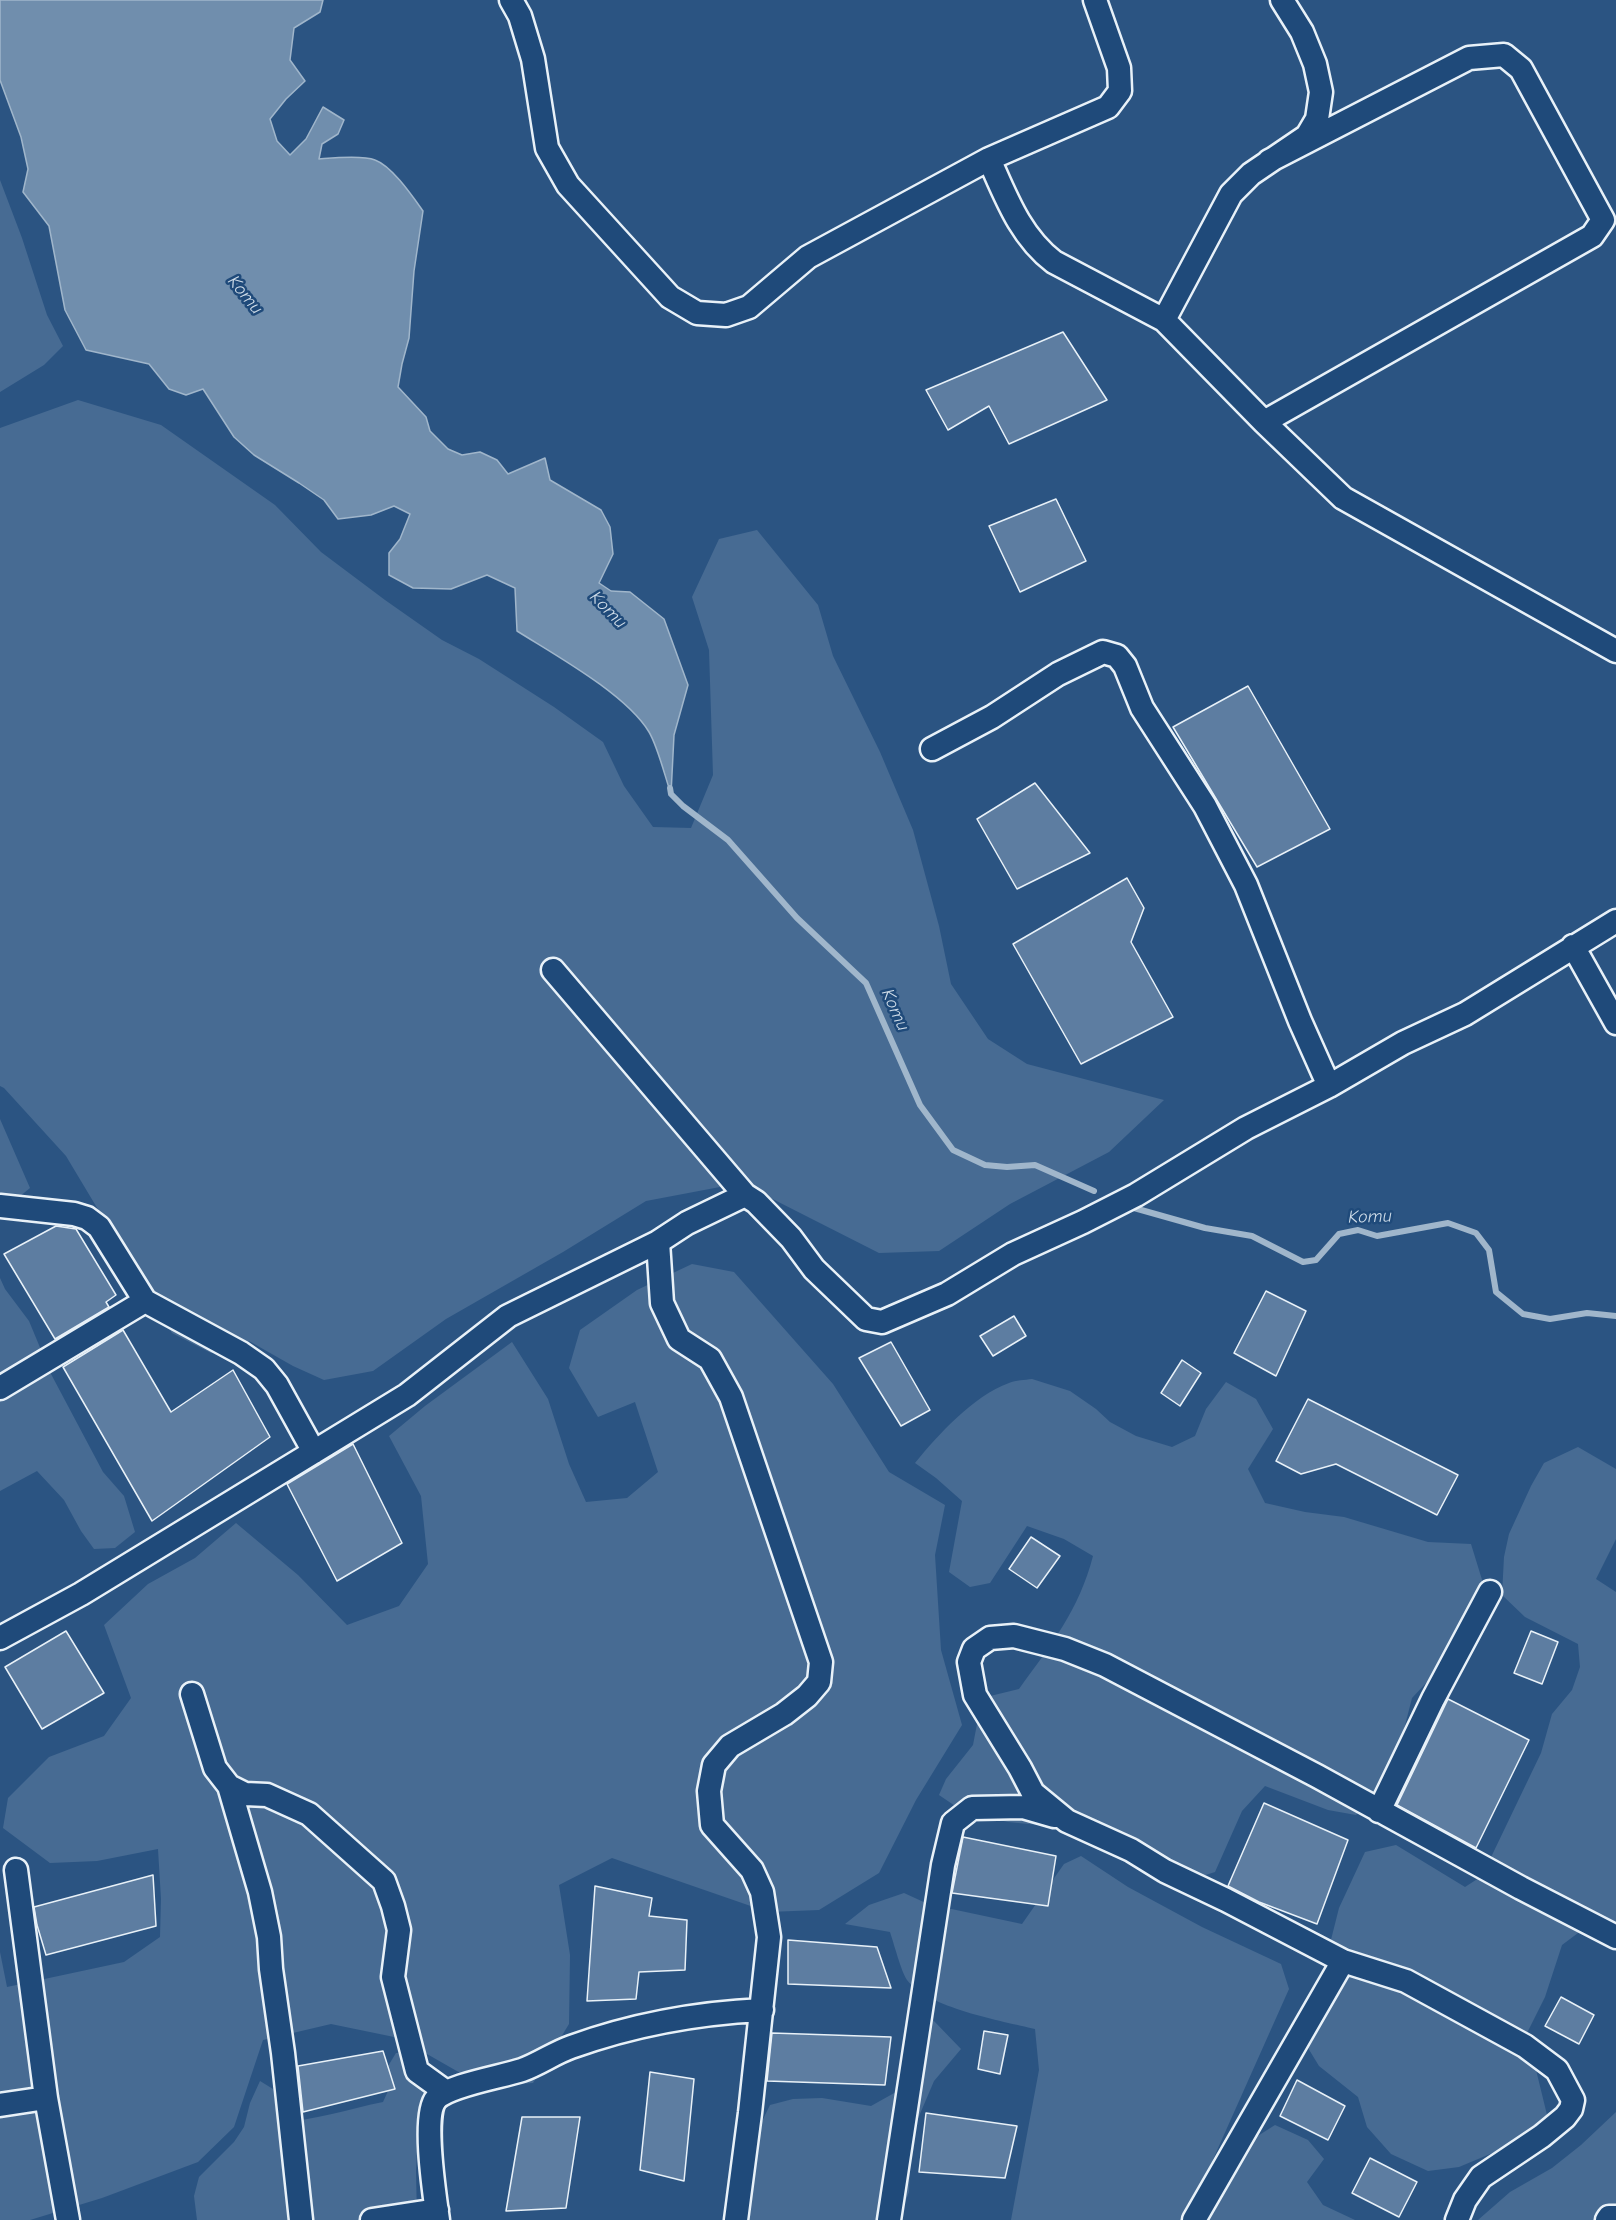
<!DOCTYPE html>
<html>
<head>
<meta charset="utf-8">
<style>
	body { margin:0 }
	canvas { display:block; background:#2b5482 }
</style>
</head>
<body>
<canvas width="1616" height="2220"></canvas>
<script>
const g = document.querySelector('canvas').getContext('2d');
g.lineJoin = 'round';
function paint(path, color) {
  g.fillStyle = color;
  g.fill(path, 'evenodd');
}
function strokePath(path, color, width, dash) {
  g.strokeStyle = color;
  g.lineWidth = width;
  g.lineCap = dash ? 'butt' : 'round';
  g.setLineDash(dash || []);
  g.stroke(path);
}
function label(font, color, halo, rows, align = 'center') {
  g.font = font + ' "Comic Neue",sans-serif';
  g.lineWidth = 5;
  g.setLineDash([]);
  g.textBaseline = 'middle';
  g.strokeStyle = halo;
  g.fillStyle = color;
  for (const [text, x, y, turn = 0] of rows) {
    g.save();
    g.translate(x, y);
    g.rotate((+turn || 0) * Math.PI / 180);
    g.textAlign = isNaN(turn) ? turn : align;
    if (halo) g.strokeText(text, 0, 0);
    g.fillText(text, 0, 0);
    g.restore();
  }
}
const green = new Path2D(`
	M0,180L22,238L47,315L63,346L44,365L0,392Z
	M78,400L161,425L275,505L321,552L385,600L442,640L479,659L554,707L603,742L624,786L653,827L691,828L713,775L709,650L692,597L719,539L757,530L818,605L833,656L880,752L913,830L939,926L951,984L988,1039L1027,1064L1164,1100L1109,1152L1010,1204L939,1251L879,1253L741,1183L646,1201L563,1252L446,1319L373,1371L324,1380L293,1366L249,1341L211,1353L172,1333L66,1156L4,1088L0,1086V428Z
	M0,1119L30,1188L3,1210H0Z
	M692,1264L734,1272L833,1384L889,1472L945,1505L935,1555L941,1650L962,1725L916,1800L879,1873L819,1910L768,1912L612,1858L559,1885L570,1955L569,2024L533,2083L483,2086L399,2038L331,2024L263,2040L234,2127L198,2162L102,2198L30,2220H0V1952L7,1987L124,1962L160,1937L161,1899L158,1849L97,1861L50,1863L3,1828L8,1798L49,1757L104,1736L131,1698L104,1625L148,1584L195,1558L236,1523L298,1575L347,1625L399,1606L428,1564L421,1496L389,1436L425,1406L512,1342L548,1399L569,1464L586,1502L627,1498L658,1472L635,1402L598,1417L569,1368L580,1330L637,1290Z
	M0,1278L5,1289L29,1321L51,1374L103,1472L124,1496L135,1532L115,1548L94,1549L81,1531L64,1500L37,1471L0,1491Z
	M1032,1379L1070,1391L1096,1409L1110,1422L1136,1436L1172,1447L1195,1436L1206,1409L1226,1382L1256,1399L1273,1429L1248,1469L1265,1503L1305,1512L1344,1517L1428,1542L1471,1544L1483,1583L1478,1609L1441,1667L1412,1698L1402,1737L1379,1787L1356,1815L1328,1810L1265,1786L1242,1811L1215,1872L1190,1880L1070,1828L1008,1822L964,1812L939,1795L946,1779L973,1745L982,1698L1019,1689C1051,1645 1079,1610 1093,1556L1064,1539L1027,1526L990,1583L970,1587L949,1572L962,1501L936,1478L915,1463C938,1435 973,1396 1009,1383C1016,1380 1025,1380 1032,1379Z
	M1578,1447L1616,1469V1539L1596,1579L1616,1592V1944L1582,1930L1562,1945L1545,1997L1527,2033L1548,2119L1502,2149L1459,2167L1428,2171L1391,2154L1367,2127L1358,2097L1319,2066L1305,2043L1339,1908L1365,1852L1396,1845L1465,1887L1482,1876L1541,1753L1552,1714L1572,1690L1580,1667L1578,1644L1525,1617L1502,1595L1504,1557L1509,1534L1531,1486L1544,1463Z
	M1081,1856L1128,1887L1202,1927L1281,1964L1289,1989L1202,2184L1182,2220H1011L1039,2070L1035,2029C1002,2021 928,2008 907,1980C901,1971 894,1944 890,1932L845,1924L869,1905L904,1893L928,1904L1022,1924L1064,1864Z
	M933,2020L961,2049L934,2081L911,2135L909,2192L898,2220H741L742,2162L770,2105L793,2099L822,2098L871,2106L896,2092L903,2054Z
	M396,2053H411L424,2084L418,2132L416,2171L417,2220H197L194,2196L199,2177L234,2142L244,2127L250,2103L260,2081L273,2089L278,2122C314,2121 348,2109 383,2102L388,2091L385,2071Z
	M1616,2112V2220H1478L1510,2192L1552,2168L1581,2145Z
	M1275,2125L1308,2140L1324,2159L1307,2182L1323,2205L1355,2220H1207L1253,2139Z`);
const water = new Path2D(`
	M0,0H323L320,12L294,28L290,60L305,81L286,99L270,119L277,141L290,155L306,139L323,107L344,120L338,134L322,144L319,159C333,158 362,155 375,160C392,166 413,197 423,211L414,271L409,338L402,364L398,387L426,417L430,431L448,449L462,455L480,452L497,460L508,474L545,458L550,480L601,510L610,527L613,554L599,583L611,591L630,592L664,619L688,685L674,735L671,794C665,777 658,747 649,732C626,694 555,655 517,631L515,588L487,575L451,589L413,588L389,575V553L400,539L410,514L394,506L371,515L338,519L324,500L299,483L254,455L234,437L203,389L186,395L169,389L149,364L86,350L65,310L49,226L23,192L28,169L21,137L0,80Z`);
const stream = new Path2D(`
	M670,788L671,794L683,806L728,840L797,918L866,983L920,1105L953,1150L985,1165L1007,1167L1035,1165L1094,1191
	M1127,1206L1205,1228L1252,1236L1303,1262L1316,1260L1339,1234L1358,1230L1377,1236L1448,1223L1476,1233L1489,1250L1496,1292L1523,1314L1550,1319L1587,1313L1616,1316`);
const building = new Path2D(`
	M1063,332L1107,400L1009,444L989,406L948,430L926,390Z
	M1056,499L1086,561L1020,592L989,526Z
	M1248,686L1330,829L1257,867L1173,727Z
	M1035,783L1090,853L1017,889L977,819Z
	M1127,878L1144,908L1131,942L1173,1017L1081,1064L1013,944Z
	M56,1226L76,1229L116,1295L106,1302L109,1307L55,1339L4,1254Z
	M1266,1291L1306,1311L1276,1376L1234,1353Z
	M1014,1316L1026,1336L993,1356L980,1336Z
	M123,1330L171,1412L233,1370L270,1437L152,1521L63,1367Z
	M891,1342L930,1410L901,1426L859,1358Z
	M1182,1360L1201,1373L1180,1406L1161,1393Z
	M1308,1399L1458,1475L1437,1515L1336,1464L1301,1474L1276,1461Z
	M353,1444L402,1543L337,1581L287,1484Z
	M1031,1537L1060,1556L1037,1588L1009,1569Z
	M66,1631L104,1693L42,1729L5,1667Z
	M1531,1631L1558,1642L1542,1684L1514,1673Z
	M1448,1699L1529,1740L1476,1848L1397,1805Z
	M1264,1803L1348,1840L1317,1924L1259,1902L1228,1886Z
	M963,1837L1056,1856L1048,1906L952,1893Z
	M153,1875L156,1926L46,1955L37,1925L34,1907Z
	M595,1886L652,1898L649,1916L687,1920L685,1970L639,1972L636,1999L587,2001Z
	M788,1940L877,1947L891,1988L788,1984Z
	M1561,1997L1594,2015L1579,2044L1545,2026Z
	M984,2031L1008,2035L1000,2074L978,2069Z
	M772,2033L891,2037L885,2085L767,2081Z
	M383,2051L395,2089L303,2112L298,2066Z
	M650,2072L694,2079L684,2181L640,2170Z
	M1297,2080L1345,2106L1328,2140L1280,2116Z
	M926,2113L1017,2126L1005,2178L919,2172Z
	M522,2117H580L566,2208L506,2211Z
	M1370,2158L1417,2182L1399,2217L1352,2193Z`);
const minor = new Path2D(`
	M511,0L520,16L533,59L547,148L568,185L670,297L697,313L726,315L749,307L808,257L989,159L1108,107L1120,91L1119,68L1095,0
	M989,159C1006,197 1020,236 1054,262L1164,320L1264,422L1343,498L1616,651
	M1164,320L1231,194L1251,174L1307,136L1317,119L1321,92L1315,64L1302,32L1282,0
	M1264,422L1592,236L1603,220L1521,69L1504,55L1469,58L1269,161
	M932,749L992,717L1058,674L1103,652L1117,656L1125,666L1142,708L1205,806L1246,885L1300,1021L1329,1086
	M1573,946L1616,1023
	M553,970L745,1195
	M0,1206L74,1214L87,1218L99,1227L145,1301L241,1353L264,1369L277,1385L314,1452
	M658,1242L662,1303L679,1339L710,1359L731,1397L821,1662L819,1682L807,1696L784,1714L730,1746L714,1765L709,1791L712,1825L752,1870L762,1892L769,1937L750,2113L736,2220
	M0,1388L145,1301
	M0,1638L81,1594L407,1395L508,1316L658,1242L687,1223L745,1195L756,1202L791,1238L814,1269L866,1319L882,1322L947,1294L1013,1254L1083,1222L1136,1195L1246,1128L1329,1086L1403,1043L1465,1014L1616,921
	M192,1694L215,1768L229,1786L245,1794L267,1795L309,1814L384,1881L393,1906L399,1930L393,1977L417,2071L446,2092
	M229,1786L260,1892L269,1937L271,1969L283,2053L301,2220
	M1379,1811L1433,1699L1490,1592
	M16,1870L46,2098L68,2220
	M0,2105L46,2098
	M372,2220L437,2210
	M438,2220C435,2198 422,2115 436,2099C449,2085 501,2077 522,2070C539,2064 554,2053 571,2047C632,2025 698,2013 762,2010
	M889,2220L943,1865L953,1823L972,1808L1023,1807L1054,1816
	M1194,2220L1343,1961
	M1457,2220L1465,2200L1481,2177L1542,2136L1565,2117L1571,2109L1573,2100L1557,2070L1525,2046L1406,1981L1343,1961L1226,1900L1165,1871L1131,1850L1067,1821L1033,1793L1020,1768L975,1695L969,1662L974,1649L990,1638L1014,1636L1065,1649L1105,1665L1317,1776L1521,1888L1616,1937
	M1607,2220L1609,2217H1616`);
const waterNames = [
	["Komu",245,295,51],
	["Komu",608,610,46],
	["Komu",895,1010,66],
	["Komu",1370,1217,-2]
];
paint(green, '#476b93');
paint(water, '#708ead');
strokePath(water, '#a0b6cb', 1.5);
strokePath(stream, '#a0b6cb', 6);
paint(building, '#5d7da1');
strokePath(building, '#e8f1f8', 1.5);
strokePath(minor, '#e8f1f8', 27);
strokePath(minor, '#1f4a7a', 22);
label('italic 18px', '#d0dde9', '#1f4a7a', waterNames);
</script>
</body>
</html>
